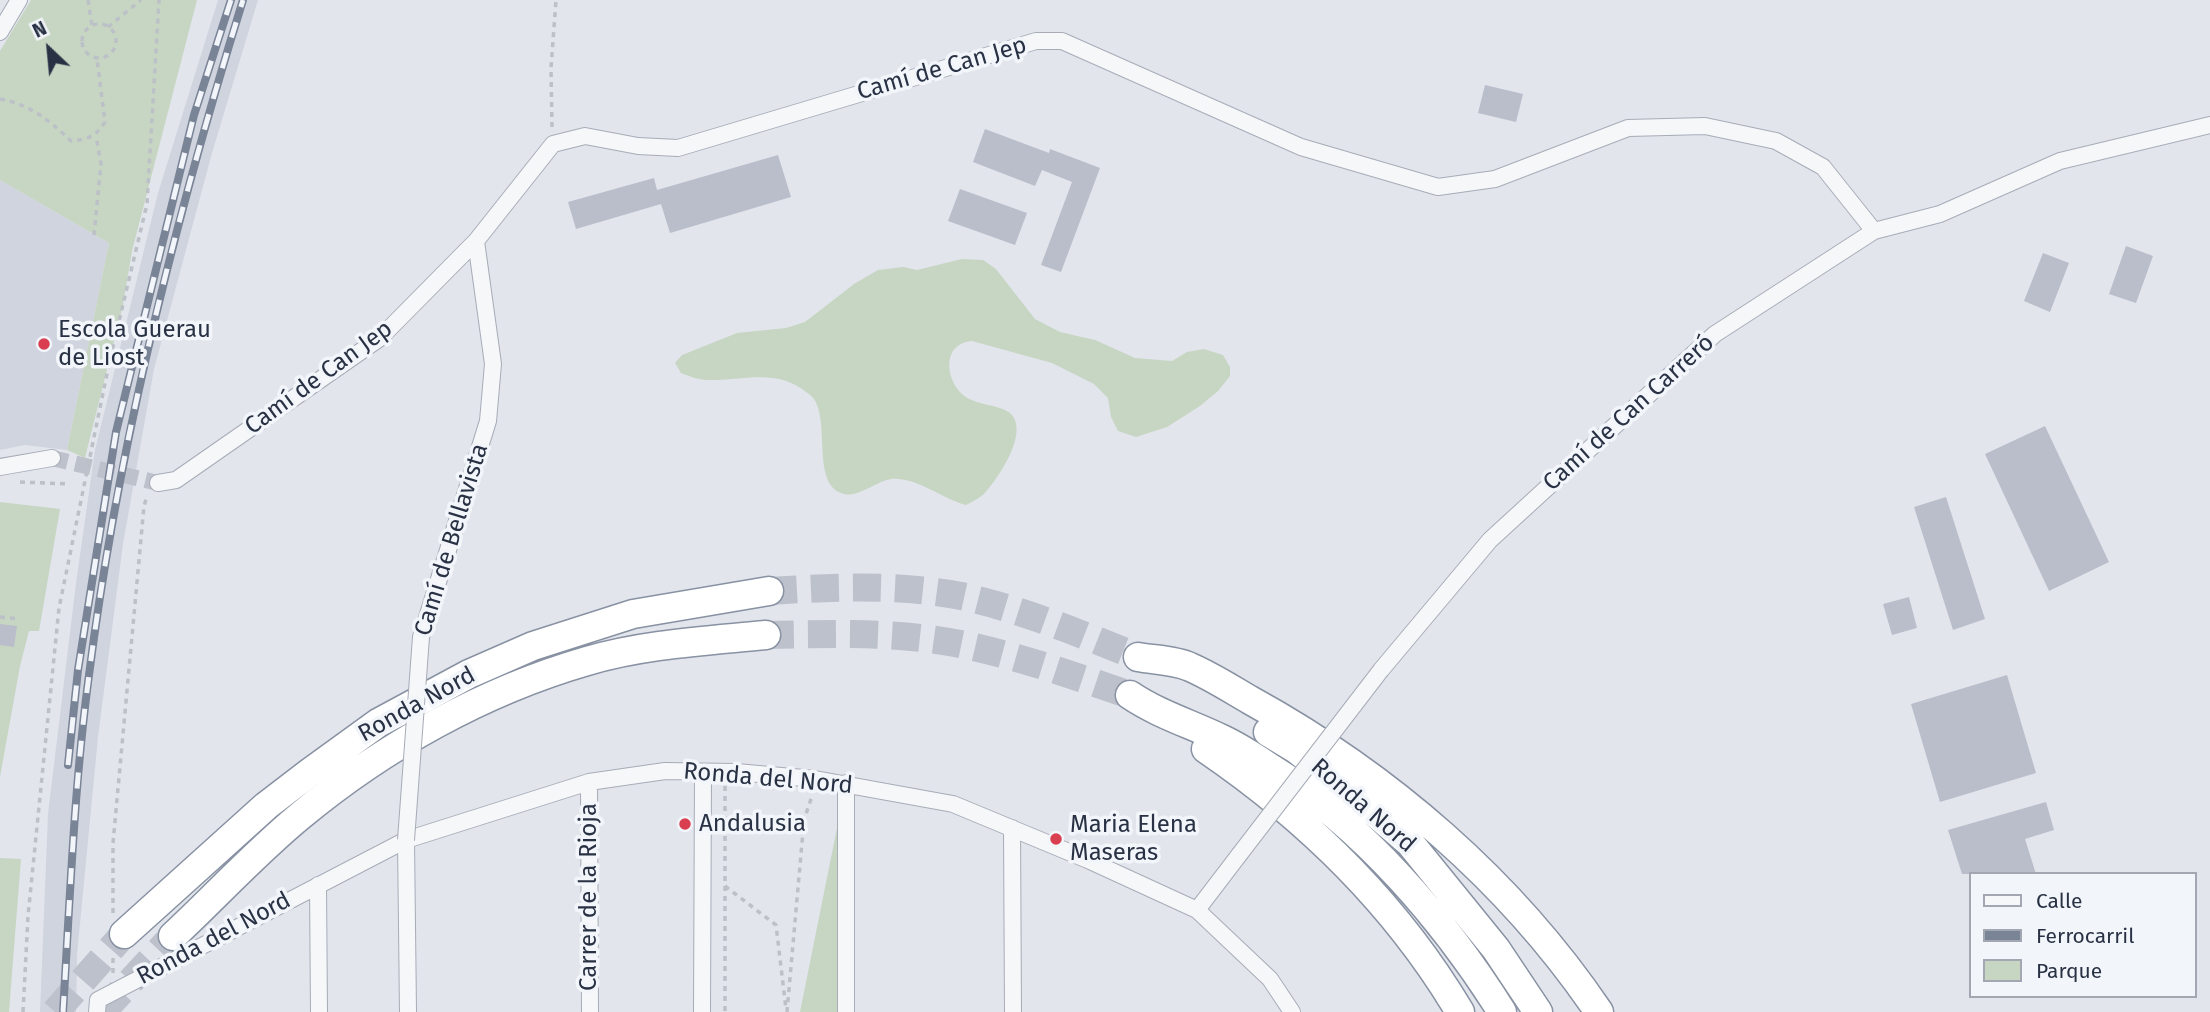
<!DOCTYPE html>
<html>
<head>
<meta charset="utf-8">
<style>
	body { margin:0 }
	#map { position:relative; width:2210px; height:1012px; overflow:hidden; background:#e2e5ec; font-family:"Fira Sans",sans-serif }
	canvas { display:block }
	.legend { position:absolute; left:1969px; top:872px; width:228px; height:126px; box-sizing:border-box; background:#f2f5f9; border:2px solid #a2a7b1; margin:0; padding:9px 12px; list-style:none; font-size:21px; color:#293245 }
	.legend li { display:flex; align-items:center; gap:14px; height:35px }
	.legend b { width:35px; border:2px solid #a2a7b1 }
	.north { position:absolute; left:14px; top:14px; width:70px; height:70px; -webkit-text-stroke:5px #f2f5f9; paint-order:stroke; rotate:334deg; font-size:19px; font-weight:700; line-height:28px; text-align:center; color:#293245 }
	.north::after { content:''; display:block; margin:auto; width:24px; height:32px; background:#293245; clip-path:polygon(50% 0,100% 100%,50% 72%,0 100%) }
</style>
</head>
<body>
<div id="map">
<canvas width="2210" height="1012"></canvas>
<ul class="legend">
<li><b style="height:9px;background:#f5f7f9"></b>Calle</li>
<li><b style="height:9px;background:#7a8497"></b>Ferrocarril</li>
<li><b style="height:19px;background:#c7d6c3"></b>Parque</li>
</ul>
<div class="north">N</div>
</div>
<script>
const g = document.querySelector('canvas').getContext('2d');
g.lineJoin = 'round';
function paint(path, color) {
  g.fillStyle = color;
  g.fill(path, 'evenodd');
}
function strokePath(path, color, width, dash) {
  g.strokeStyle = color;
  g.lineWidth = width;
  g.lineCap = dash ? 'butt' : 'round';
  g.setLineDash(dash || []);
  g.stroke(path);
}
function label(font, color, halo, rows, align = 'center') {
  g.font = font + ' "Fira Sans",sans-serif';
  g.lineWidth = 7;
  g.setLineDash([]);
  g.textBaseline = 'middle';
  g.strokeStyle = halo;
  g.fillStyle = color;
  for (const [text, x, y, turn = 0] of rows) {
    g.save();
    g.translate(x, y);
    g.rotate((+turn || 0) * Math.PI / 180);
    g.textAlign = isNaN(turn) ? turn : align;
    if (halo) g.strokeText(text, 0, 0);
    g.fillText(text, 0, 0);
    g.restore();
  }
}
const built = new Path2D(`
	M218,0H258L212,153L154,369L123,544L98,737L77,955L76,1012H40L48,814L76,583L95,450L158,193Z
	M0,180L109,243L67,450L25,445L0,450Z`);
const green = new Path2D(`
	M31,0H197L132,251L123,305L85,458L67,450L109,243L0,180V51Z
	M962,259L983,260L996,269L1035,319L1060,332L1095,340L1135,358L1172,361L1187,352L1204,349L1223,355L1230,367V376L1218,391L1200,406L1167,427L1136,437L1118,431L1111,417L1108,398L1094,384L1052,363L972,341C943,343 944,377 962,394C974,406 1003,404 1012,415C1028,435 998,478 985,493C980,498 973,501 966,505C941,499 918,477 891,479C875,481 857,500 841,493C812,482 830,423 814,399C811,395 801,388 797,386C771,370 736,381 707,380C698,380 689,376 681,373L675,363L682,355L737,333L786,328L805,322L854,284L878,270L903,267L917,270Z
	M0,502L60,509L39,631H29L20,666L0,777Z
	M846,783L840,1012H800Z
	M0,858L21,859L9,1012H0Z`);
const building = new Path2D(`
	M1485,85L1523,94L1516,122L1478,113Z
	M985,129L1049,153L1050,149L1100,168L1061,272L1041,265L1072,182L1042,170L1035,186L973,162Z
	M778,155L791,197L670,233L661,204L576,229L568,202L654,178L657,190Z
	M960,189L1027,213L1015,245L948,221Z
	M2126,246L2153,256L2136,303L2109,294Z
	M2043,253L2069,263L2050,312L2024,301Z
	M2045,426L2109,562L2049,591L1985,454Z
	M1946,497L1985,619L1953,630L1914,507Z
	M1909,597L1917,628L1892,635L1883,604Z
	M0,624L17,626L14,647L0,645Z
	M2007,675L2036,773L1940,802L1911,704Z
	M2046,802L2054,830L2025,839L2036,874H1962L1948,830Z`);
const streetTunnel = new Path2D(`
	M52,458L158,483`);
const highwayTunnel = new Path2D(`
	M769,591C833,587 899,584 961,596C1021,609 1081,634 1138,657
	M766,635C831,634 900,631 965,645C1021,657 1075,676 1130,695
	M55,1012L124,934
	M102,1012L173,936`);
const path = new Path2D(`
	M88,0L92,26
	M82 41a17 17 0 1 1 34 0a17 17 0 1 1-34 0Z
	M108,27L141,0
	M0,99C30,104 50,121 71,141C89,139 95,137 105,122L97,59
	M552,127L551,68L556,0
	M94,235L101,164L96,136
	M20,482L70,484
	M0,617L20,619
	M725,786V1012
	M725,886L776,925L786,1009
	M113,913V843L144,506L147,496
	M113,973V953
	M23,1012L28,916L59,608L110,359L147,204L159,0
	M787,1012L804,820L812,796`);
const street = new Path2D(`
	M0,32L19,0
	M0,467L52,458
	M158,483L176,480L380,338L476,241L553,144L585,136L638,146L678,148L1036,41H1062L1301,147L1438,187L1495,179L1628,128L1705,126L1776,141L1823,167L1874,231
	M421,637L488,421L493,364L476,241
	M1381,670L1490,540L1715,334L1874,231L1940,214L2060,161L2210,125
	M589,782L590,1012
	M1012,828L1013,1012
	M406,840L408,1012
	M318,885L319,1012
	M1197,910L1239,855
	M97,1012L98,1000L406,840L589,782L665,771L736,772L815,779L953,804L1088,860L1197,910L1270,979L1292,1012
	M702,1012L703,772
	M846,1012V783`);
const highway = new Path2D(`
	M1138,657C1154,660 1175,660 1190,667C1211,676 1231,689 1250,700C1388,776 1511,882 1599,1012
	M1130,695C1158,714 1191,724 1222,739C1239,747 1256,758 1272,769C1364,826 1445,921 1502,1012
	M1268,732L1296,749L1346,788L1410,843L1496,949L1538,1012
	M1206,749C1307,818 1397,906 1460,1012
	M124,934L266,806L309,773L378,723L469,674L533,646L633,614L769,591
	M173,936C215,897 255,853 300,816C383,747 483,691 587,661C645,644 706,641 766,635`);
const rail = new Path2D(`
	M68,765L78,670L116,432L194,115L231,0
	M63,1012C70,899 74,787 89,675C118,446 175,219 243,0`);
const streetBridge = new Path2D(`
	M406,840L421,637
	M1239,855L1381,670`);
const markers = [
	[44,344,7,"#d93f50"],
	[685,824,7,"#d93f50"],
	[1056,839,7,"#d93f50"]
];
const streetNames = [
	["Camí de Can Jep",942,69,-16],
	["Camí de Can Jep",319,378,-36],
	["Camí de Can Carreró",1629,413,-42],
	["Camí de Bellavista",452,540,-73],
	["Ronda Nord",417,705,-29],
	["Ronda del Nord",768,779,5],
	["Ronda Nord",1363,806,41],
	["Carrer de la Rioja",589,897,-90],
	["Ronda del Nord",214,939,-28]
];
const poiNames = [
	["Escola Guerau",58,330],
	["de Liost",58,358],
	["Andalusia",699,824],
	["Maria Elena",1070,825],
	["Maseras",1070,853]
];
paint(built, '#d0d4de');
paint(green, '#c7d6c3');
paint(building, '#b9beca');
strokePath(streetTunnel, '#bdc1cb', 16, [16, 8]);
strokePath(highwayTunnel, '#bdc1cb', 28, [28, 14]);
strokePath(street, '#a7acb7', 18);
strokePath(highway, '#8892a3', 31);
strokePath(path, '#bcc0c7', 3.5, [5, 5]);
strokePath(street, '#f5f7f9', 16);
strokePath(highway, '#fff', 28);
strokePath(rail, '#7a8497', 8);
strokePath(rail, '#f2f5f9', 5, [16]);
strokePath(streetBridge, '#a7acb7', 18, []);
strokePath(streetBridge, '#f5f7f9', 16);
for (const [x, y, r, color] of markers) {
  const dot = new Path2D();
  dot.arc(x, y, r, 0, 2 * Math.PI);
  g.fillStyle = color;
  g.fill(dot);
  strokePath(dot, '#f2f5f9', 2.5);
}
label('24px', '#293245', '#f2f5f9', streetNames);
label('24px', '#293245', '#f2f5f9', poiNames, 'left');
</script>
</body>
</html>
